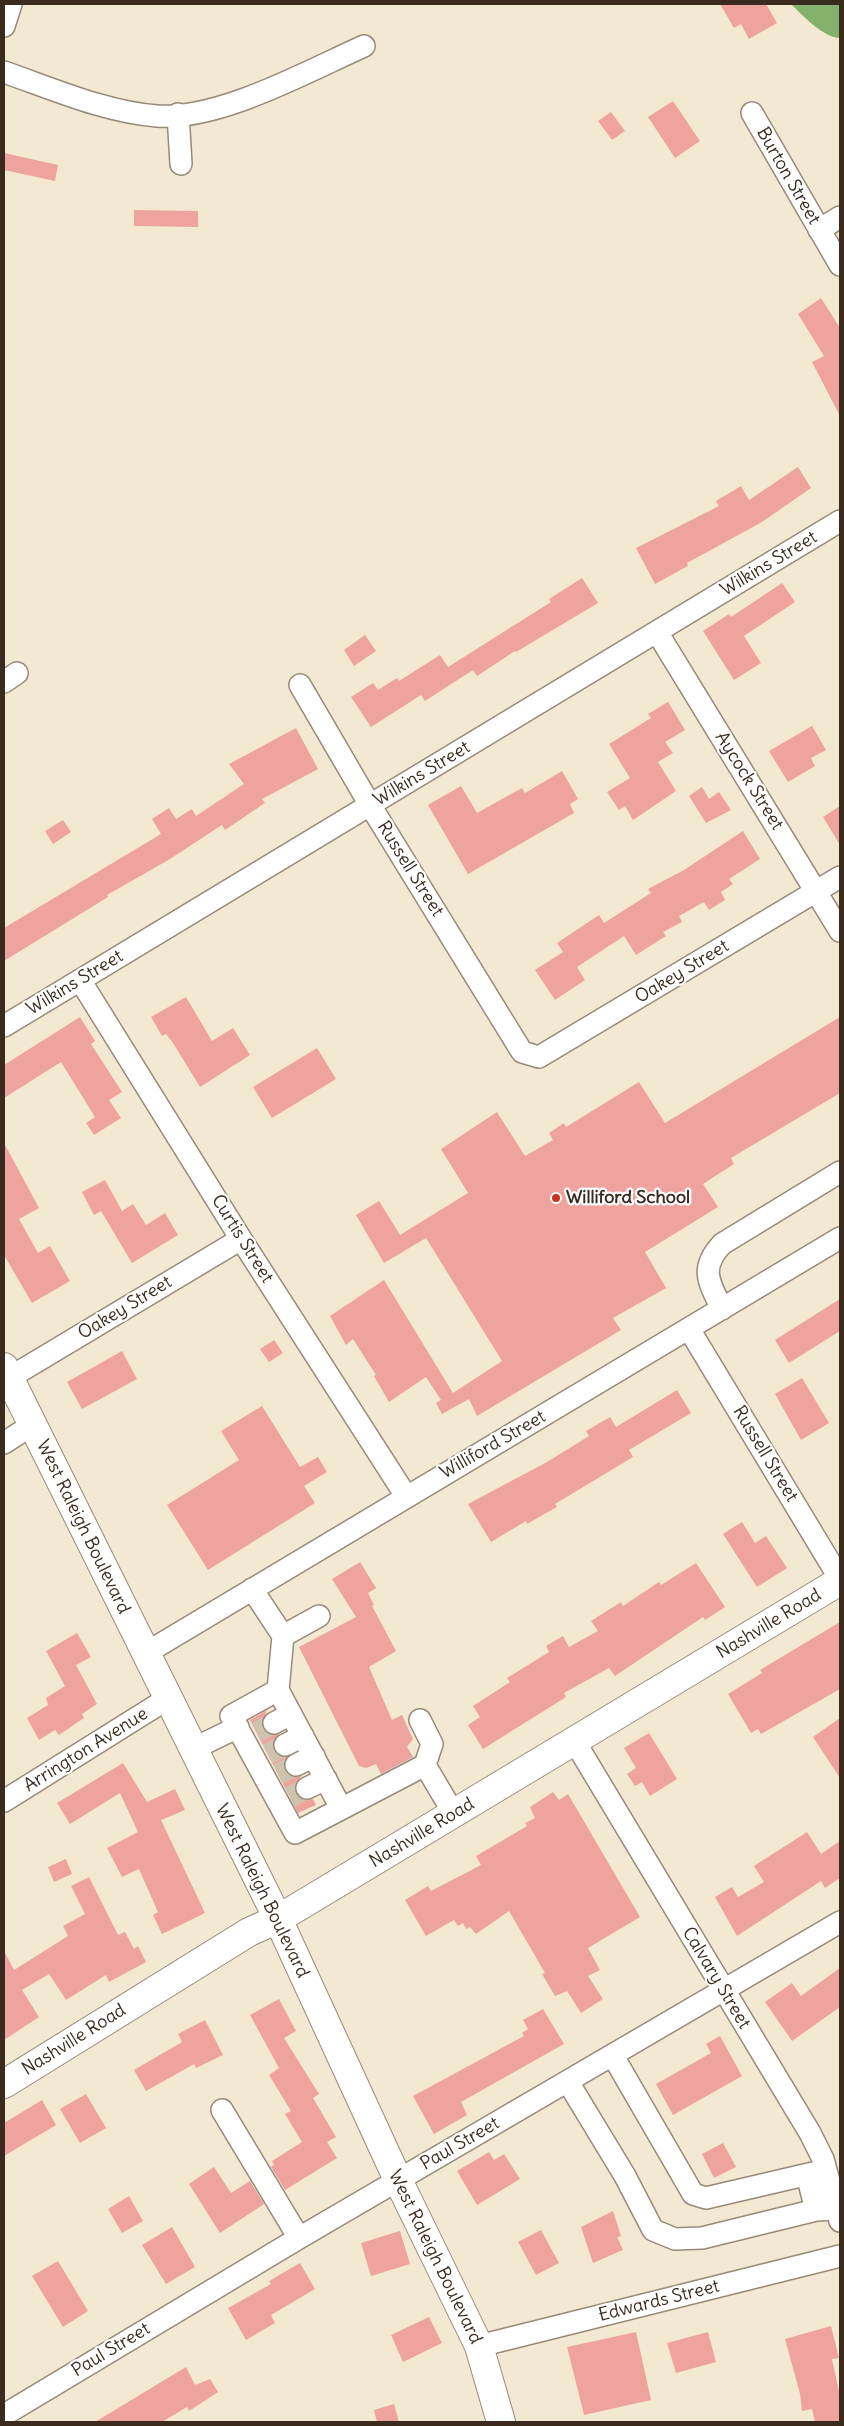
<!DOCTYPE html>
<html>
<head>
<meta charset="utf-8">
<style>
	body { margin:0 }
	#map { position:relative; width:844px; height:2426px; overflow:hidden; background:#f3e9d2; font-family:Delius,sans-serif }
	canvas { display:block }
	.frame { position:absolute; inset:0; border:5px solid #3b2a1e; pointer-events:none }
</style>
</head>
<body>
<div id="map">
<canvas width="844" height="2426"></canvas>
<div class="frame"></div>
</div>
<script>
const g = document.querySelector('canvas').getContext('2d');
g.lineJoin = 'round';
function paint(path, color) {
  g.fillStyle = color;
  g.fill(path, 'evenodd');
}
function strokePath(path, color, width, dash) {
  g.strokeStyle = color;
  g.lineWidth = width;
  g.lineCap = dash ? 'butt' : 'round';
  g.setLineDash(dash || []);
  g.stroke(path);
}
function label(font, color, halo, rows, align = 'center') {
  g.font = font + ' Delius,sans-serif';
  g.lineWidth = 4.5;
  g.setLineDash([]);
  g.textBaseline = 'middle';
  g.strokeStyle = halo;
  g.fillStyle = color;
  for (const [text, x, y, turn = 0] of rows) {
    g.save();
    g.translate(x, y);
    g.rotate((+turn || 0) * Math.PI / 180);
    g.textAlign = isNaN(turn) ? turn : align;
    if (halo) g.strokeText(text, 0, 0);
    g.fillText(text, 0, 0);
    g.restore();
  }
}
const forest = new Path2D(`
	M791,4H840V38C824,38 802,15 791,4Z`);
const building = new Path2D(`
	M720,4H766L777,23L749,39L741,24L734,28Z
	M673,101L700,141L675,158L648,117Z
	M611,112L625,131L612,140L598,121Z
	M4,153L58,165L55,181L4,170Z
	M134,210L198,211V227L134,226Z
	M821,298L840,328V416L812,362L824,356L798,314Z
	M798,467L811,488L762,522L687,563L688,566L655,584L636,548L719,506L716,501L741,486L749,500Z
	M582,578L598,603L516,652L515,651L477,676L473,670L425,701L421,695L371,727L351,697L373,683L378,690L397,678L399,681L440,655L448,667L551,602L549,599Z
	M782,583L795,602L744,636L761,663L734,680L703,631L729,614L731,617Z
	M365,635L376,651L354,666L344,650Z
	M668,702L685,730L665,742L673,753L658,762L676,791L633,820L625,806L619,810L607,792L630,778L609,744L651,718L648,714Z
	M812,726L826,750L811,758L815,766L788,782L769,751Z
	M296,728L318,769L262,799L265,803L225,830L222,825L170,859L107,895L108,897L4,961V928L161,834L152,819L169,808L176,819L192,809L196,816L244,784L229,764Z
	M562,771L578,799L570,804L574,813L468,874L428,805L461,786L477,813L522,788L525,793Z
	M702,787L709,799L719,792L731,810L706,823L689,796Z
	M840,806V845L823,817Z
	M63,820L71,832L53,844L45,831Z
	M743,831L760,859L729,879L733,884L721,892L725,900L709,910L704,902L679,916L682,922L663,932L666,936L636,955L624,936L577,967L585,980L555,1000L535,970L563,952L557,943L599,915L604,923L651,893L648,889L684,870Z
	M186,997L212,1041L233,1028L250,1055L200,1087L173,1043L166,1034L162,1036L151,1017Z
	M80,1017L95,1041L91,1044L122,1092L109,1100L121,1118L94,1135L86,1123L95,1117L61,1062L4,1098V1065Z
	M840,1017V1093L731,1158L734,1164L703,1184L718,1207L645,1252L666,1288L613,1318L621,1330L477,1416L469,1399L442,1414L436,1403L441,1400L426,1377L389,1402L374,1376L376,1375L353,1339L346,1345L330,1316L384,1280L453,1393L502,1361L426,1238L384,1263L356,1215L379,1201L400,1235L468,1193L441,1149L497,1112L525,1156L553,1140L549,1133L564,1123L566,1127L639,1082L665,1123Z
	M317,1048L336,1079L272,1118L253,1087Z
	M4,1143L39,1208L19,1219L38,1253L50,1246L70,1281L32,1303L4,1255Z
	M105,1180L122,1211L133,1204L146,1225L165,1213L178,1235L132,1263L101,1211L94,1215L82,1192Z
	M840,1299V1331L789,1363L775,1340Z
	M274,1340L283,1353L269,1362L260,1349Z
	M122,1351L137,1379L82,1409L67,1382Z
	M802,1378L829,1423L801,1440L775,1394Z
	M677,1390L691,1413L629,1450L633,1457L555,1504L557,1507L527,1524L526,1521L491,1542L468,1504L547,1462L589,1436L586,1431L610,1417L616,1427Z
	M262,1406L300,1467L318,1457L327,1472L304,1486L315,1503L208,1570L167,1505L239,1460L221,1431Z
	M742,1522L755,1543L766,1536L787,1568L757,1587L723,1534Z
	M360,1562L376,1588L368,1593L374,1605L372,1606L396,1651L369,1667L392,1720L402,1715L413,1739L407,1747L413,1757L381,1774L376,1764L366,1768L359,1766L299,1647L356,1617L332,1579Z
	M696,1563L725,1607L705,1620L703,1617L615,1676L609,1668L564,1693L566,1697L483,1749L468,1725L480,1717L473,1706L510,1682L507,1678L549,1652L546,1646L563,1636L569,1647L598,1631L591,1621L621,1602L623,1606L659,1582L661,1585Z
	M840,1622V1689L761,1734L758,1729L751,1733L728,1694L762,1673L760,1670Z
	M77,1633L91,1657L76,1665L97,1704L82,1714L84,1718L59,1735L55,1730L39,1740L27,1718L48,1705L46,1698L65,1686L46,1651Z
	M267,1710L262,1723L267,1733L279,1734L273,1744L274,1751L279,1756L287,1757L284,1765L289,1775L301,1776L295,1787L296,1794L306,1800L313,1799L316,1805L298,1813L250,1720Z
	M840,1718V1778L813,1737Z
	M649,1733L677,1779L650,1796L642,1782L635,1786L627,1774L636,1768L624,1748Z
	M123,1763L147,1802L175,1789L185,1810L161,1820L205,1913L162,1934L153,1915L158,1912L139,1869L122,1877L107,1848L138,1832L120,1793L70,1824L57,1803Z
	M553,1792L559,1800L568,1794L640,1917L588,1948L600,1970L588,1976L603,1999L581,2013L567,1991L555,1996L542,1974L545,1973L509,1911L476,1934L470,1927L466,1929L463,1923L458,1926L454,1920L426,1936L405,1900L428,1886L431,1891L481,1865L476,1856L527,1826L525,1823L535,1818L530,1807Z
	M807,1832L821,1854L840,1841V1878L825,1888L821,1881L737,1936L715,1897L732,1887L738,1897L764,1882L754,1866Z
	M66,1859L72,1874L54,1882L48,1867Z
	M89,1877L118,1935L125,1932L134,1949L138,1946L146,1962L109,1982L106,1975L66,2000L49,1974L22,1990L39,2017L4,2040V1951L14,1970L68,1936L63,1926L85,1914L71,1886Z
	M840,1968V2007L792,2041L765,2002L792,1983L801,1996Z
	M279,1999L296,2031L284,2038L319,2094L313,2098L336,2137L327,2142L337,2158L285,2190L271,2167L274,2165L272,2161L302,2142L285,2114L291,2111L269,2075L279,2068L250,2015Z
	M543,2009L564,2044L461,2102L467,2115L434,2134L413,2096L524,2036L522,2033L528,2029L523,2020Z
	M205,2020L223,2055L196,2068L194,2064L146,2091L134,2070L182,2042L178,2034Z
	M720,2036L742,2076L673,2115L656,2084L711,2053L706,2044Z
	M86,2094L106,2128L80,2143L60,2109Z
	M42,2100L56,2125L4,2156V2123Z
	M723,2143L736,2167L714,2178L702,2154Z
	M489,2152L494,2160L504,2154L520,2179L477,2205L457,2171Z
	M214,2167L231,2193L250,2181L264,2204L220,2233L189,2184Z
	M129,2196L143,2221L122,2233L108,2209Z
	M613,2211L621,2236L617,2237L623,2250L593,2263L581,2227Z
	M172,2227L195,2267L166,2284L142,2245Z
	M541,2230L559,2263L536,2275L518,2242Z
	M400,2231L410,2264L371,2276L361,2243Z
	M58,2261L88,2311L63,2327L32,2276Z
	M300,2263L315,2289L271,2315L275,2323L246,2340L228,2308L271,2284L269,2281Z
	M429,2317L442,2343L403,2362L391,2335Z
	M831,2326L839,2358L832,2359L840,2396V2422H815L812,2409L802,2411L800,2394L785,2339Z
	M636,2332L651,2400L584,2415L567,2347Z
	M708,2332L716,2362L676,2373L667,2343Z
	M186,2367L195,2385L210,2379L218,2392L189,2411L187,2407L162,2422H95Z
	M394,2404L399,2422H377L374,2410Z`);
const minorTunnel = new Path2D(`
	M257,1732L274,1723
	M268,1754L285,1745
	M278,1774L296,1765
	M290,1797L307,1788`);
const minor = new Path2D(`
	M4,26L11,4
	M4,72C53,89 105,112 157,116C220,120 306,72 364,46
	M752,113L840,265
	M178,114L181,164
	M819,230L840,217
	M657,632L840,931
	M4,682L17,673
	M300,685L370,805L522,1052L539,1057L840,877
	M80,980L241,1239L406,1496
	M4,1026L840,521
	M722,1309C709,1282 699,1269 722,1244L840,1172
	M689,1329L840,1579
	M9,1378L241,1239
	M4,1443L32,1425
	M252,1589L283,1636L278,1690
	M283,1636L319,1616
	M146,1653L840,1238
	M420,1720L432,1744L425,1765
	M274,1723L291,1714
	M575,1742L810,2133L823,2159L840,2221
	M285,1745L303,1736
	M193,1749L238,1727
	M296,1765L314,1756
	M307,1788L326,1779
	M4,1801L167,1699
	M341,1808L278,1690L231,1716L295,1833L425,1765L454,1814
	M613,2056L693,2194L706,2198L826,2170
	M568,2082L625,2176L653,2230L675,2239L702,2238L816,2210L838,2209
	M222,2110L299,2238
	M807,2175L816,2210
	M479,2346L840,2256
	M4,2415L299,2238L840,1922`);
const major = new Path2D(`
	M4,1367L278,1919L398,2180L479,2346L501,2422
	M4,2084L249,1932L278,1919L840,1581`);
const markers = [
	[556,1198,5,"#c8321e"]
];
const streetNames = [
	["Burton Street",788,176,60],
	["Wilkins Street",769,564,-31],
	["Wilkins Street",422,774,-31],
	["Aycock Street",749,781,58],
	["Russell Street",410,869,58],
	["Oakey Street",682,972,-31],
	["Wilkins Street",75,983,-31],
	["Curtis Street",242,1239,58],
	["Oakey Street",125,1308,-31],
	["Williford Street",493,1445,-30],
	["Russell Street",765,1454,59],
	["West Raleigh Boulevard",83,1527,64],
	["Nashville Road",769,1624,-31],
	["Arrington Avenue",86,1750,-32],
	["Nashville Road",422,1833,-31],
	["West Raleigh Boulevard",262,1891,64],
	["Calvary Street",716,1978,59],
	["Nashville Road",74,2040,-32],
	["Paul Street",460,2144,-30],
	["West Raleigh Boulevard",435,2257,64],
	["Edwards Street",659,2301,-14],
	["Paul Street",111,2350,-31]
];
const poiNames = [
	["Williford School",566,1198]
];
paint(forest, '#84b26c');
paint(building, '#eea39f');
strokePath(minorTunnel, '#cec3ae', 21, [21, 11]);
strokePath(minor, '#978a78', 24);
strokePath(major, '#978a78', 30);
strokePath(minor, '#fff', 21);
strokePath(major, '#fff', 28);
for (const [x, y, r, color] of markers) {
  const dot = new Path2D();
  dot.arc(x, y, r, 0, 2 * Math.PI);
  g.fillStyle = color;
  g.fill(dot);
  strokePath(dot, '#fff', 2);
}
label('18px', '#3b2a1e', '#fff', streetNames);
label('bold 18px', '#3b2a1e', '#fff', poiNames, 'left');
</script>
</body>
</html>
